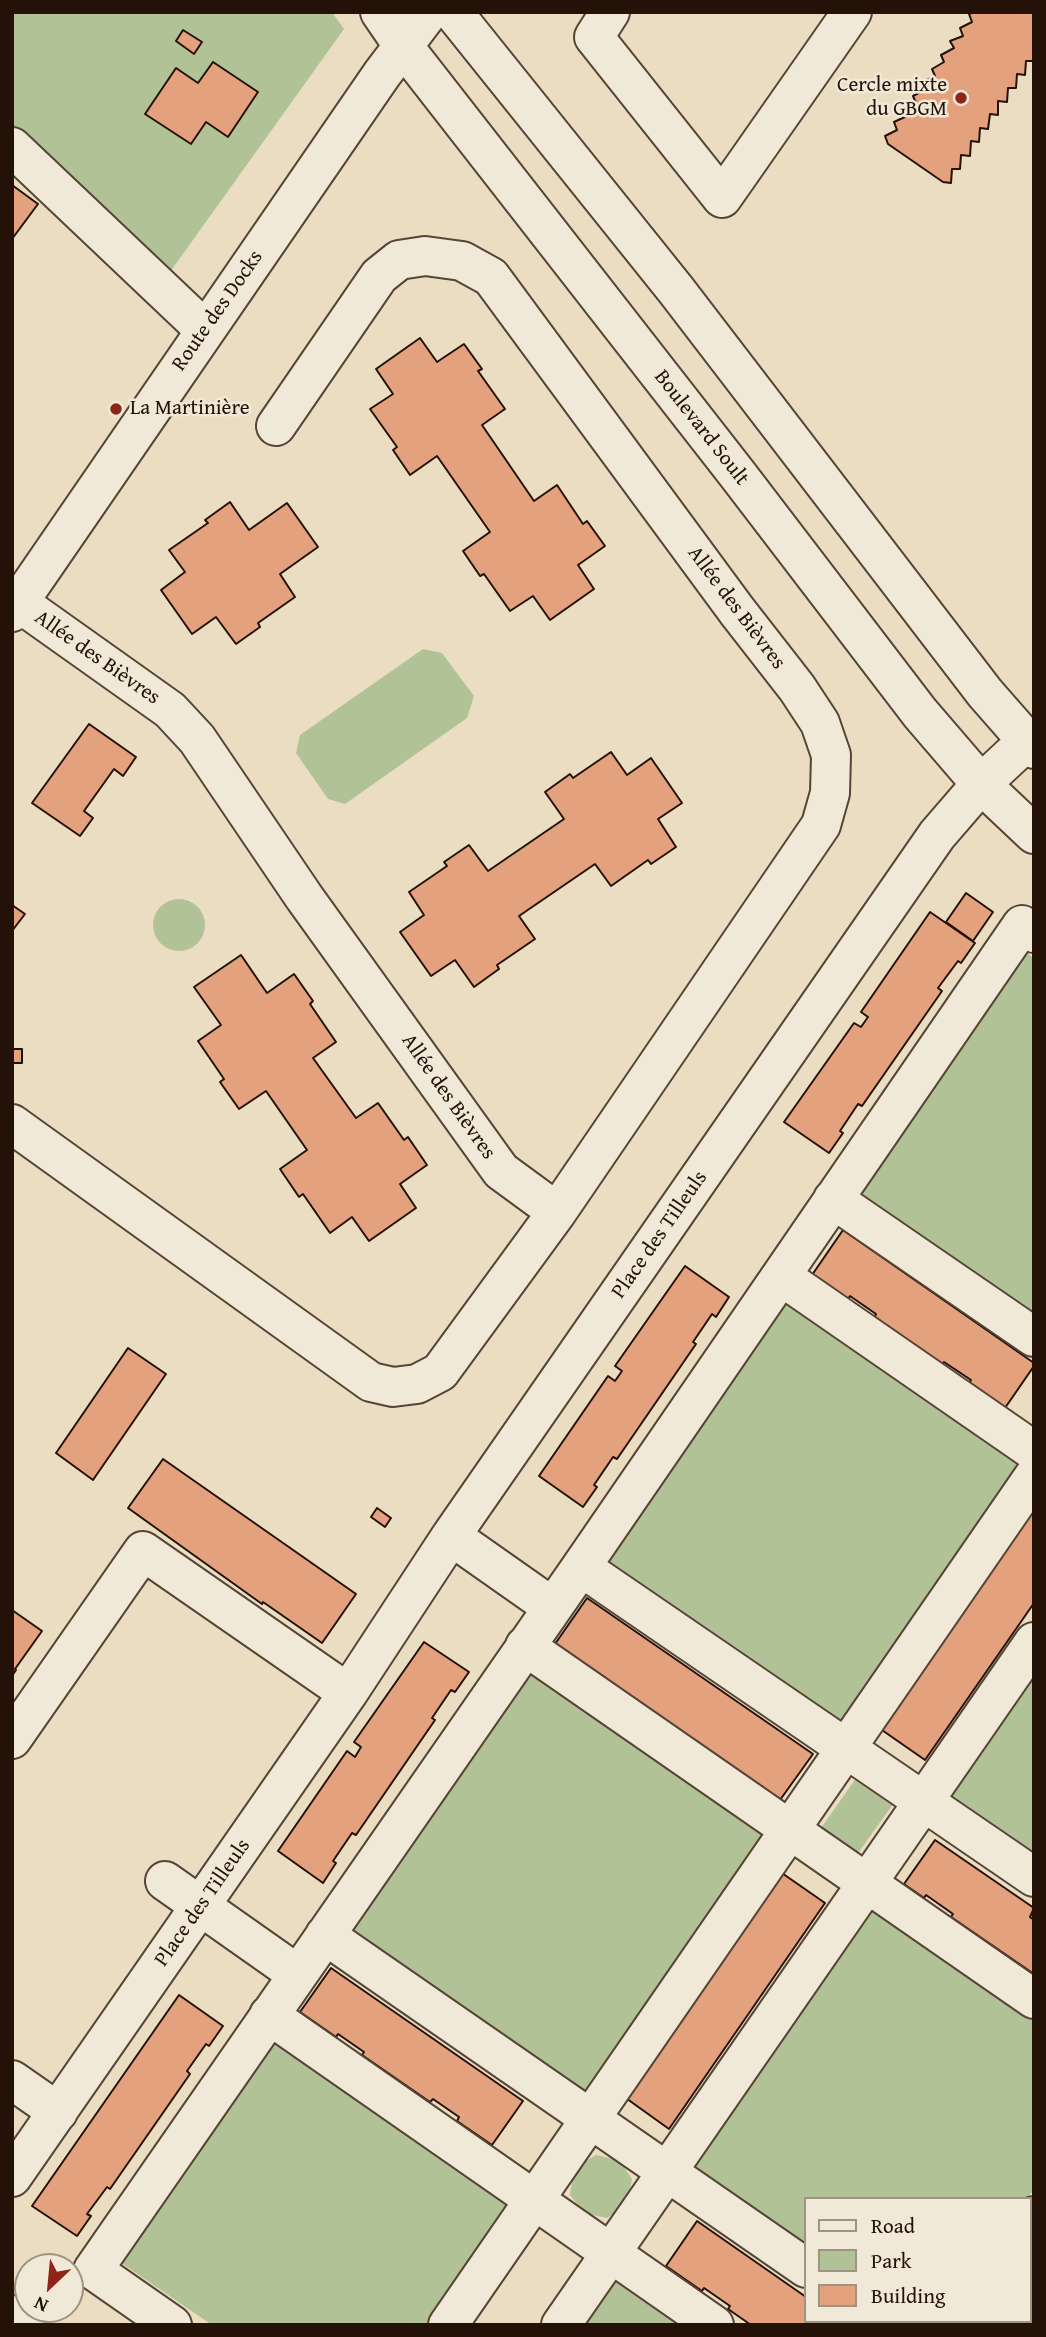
<!DOCTYPE html>
<meta charset="utf-8">
<style>
body{margin:0}
#map{position:relative;width:1046px;height:2337px;overflow:hidden;background:#eaddc2;font-family:"Gentium Book Plus",serif}
canvas{display:block}
.frame{position:absolute;inset:0;border:14px solid #241108;pointer-events:none}
.legend{position:absolute;left:804px;top:2197px;width:228px;height:126px;box-sizing:border-box;background:#f1e9d7;border:2px solid #9f9384;margin:0;padding:9px 12px;list-style:none;font-size:21px;color:#241108}
.legend li{display:flex;align-items:center;gap:14px;height:35px}
.legend b{width:35px;border:2px solid #9f9384}
.north{position:absolute;left:14px;top:2253px;width:70px;height:70px;box-sizing:border-box;background:#f1e9d7;border:2px solid #9f9384;border-radius:50%;rotate:206deg;font-size:19px;font-weight:700;line-height:28px;text-align:center;color:#241108}
.north::after{content:'';display:block;margin:auto;width:24px;height:32px;background:#8f2418;clip-path:polygon(50% 0,100% 100%,50% 72%,0 100%)}
</style>
<div id="map">
<canvas width="1046" height="2337"></canvas>
<div class="frame"></div>
<ul class="legend">
<li><b style="height:9px;background:#f1e9d7"></b>Road</li>
<li><b style="height:19px;background:#b2c297"></b>Park</li>
<li><b style="height:19px;background:#e4a17e"></b>Building</li>
</ul>
<div class="north">N</div>
</div>
<script>
const ctx = document.querySelector('canvas').getContext('2d');
ctx.lineJoin = 'round';
function fill(path, color) {
  ctx.fillStyle = color;
  ctx.fill(path, 'evenodd');
}
function poly(rows) {
  const path = new Path2D();
  for (const r of rows) {
    if (r.length === 3) {
      path.moveTo(r[0] + r[2], r[1]);
      path.arc(r[0], r[1], r[2], 0, 2 * Math.PI);
      continue;
    }
    path.moveTo(r[0], r[1]);
    for (let i = 2; i < r.length; i += 2) path.lineTo(r[i], r[i + 1]);
  }
  return path;
}
function stroke(path, color, width, dash) {
  ctx.strokeStyle = color;
  ctx.lineWidth = width;
  ctx.lineCap = dash ? 'butt' : 'round';
  ctx.setLineDash(dash || []);
  ctx.stroke(path);
}
function drawText(font, color, halo, rows, align = 'center') {
  ctx.font = font + ' "Gentium Book Plus",serif';
  ctx.lineWidth = 5;
  ctx.setLineDash([]);
  ctx.textBaseline = 'middle';
  ctx.strokeStyle = halo;
  ctx.fillStyle = color;
  for (const [text, x, y, turn = 0] of rows) {
    ctx.save();
    ctx.translate(x, y);
    ctx.rotate((+turn || 0) * Math.PI / 180);
    ctx.textAlign = isNaN(turn) ? turn : align;
    if (halo) ctx.strokeText(text, 0, 0);
    ctx.fillText(text, 0, 0);
    ctx.restore();
  }
}
const green = poly([
 [12,12,332,12,344,29,160,286,12,163],
 [423,649,442,653,474,696,467,718,345,804,328,799,296,753,300,735],
 [179,925,26],
 [1022,950,1034,958,1034,1312,856,1190],
 [784,1297,1027,1464,846,1726,604,1559],
 [526,1666,769,1833,587,2097,344,1929],
 [1034,1670,1034,1858,945,1798],
 [859,1774,896,1800,856,1856,819,1831],
 [871,1905,1034,2017,1034,2189,1027,2199,806,2199,806,2249,690,2169],
 [272,2036,514,2203,430,2325,212,2325,117,2260],
 [596,2155,619,2160,632,2179,627,2204,607,2218,584,2213,570,2195,574,2168],
 [614,2275,687,2325,580,2325]
]);
const building = poly([
 [974,12,1034,12,1034,61,1026,61,1025,75,1017,74,1016,88,1008,88,1007,102,998,101,998,115,990,114,988,129,980,128,979,142,971,141,970,156,961,155,960,169,952,169,951,183,943,182,888,144,885,136,897,130,894,122,907,116,904,109,916,103,913,96,926,89,922,82,935,76,932,69,944,62,941,55,954,48,950,41,963,36,960,28,972,22,969,14,974,12],
 [183,30,202,42,194,54,176,41,183,30],
 [213,62,258,92,228,137,206,122,191,144,145,114,176,68,198,83,213,62],
 [12,185,38,204,12,239,12,185],
 [420,338,437,362,464,344,482,369,478,371,505,409,482,425,534,501,557,485,583,524,587,521,605,546,578,565,594,589,550,620,533,596,510,611,484,574,480,576,463,551,490,532,437,456,410,475,393,450,397,447,370,409,393,394,376,369,420,338],
 [230,502,249,530,287,503,318,547,280,574,295,597,258,623,260,627,236,644,216,617,192,634,161,590,185,572,169,550,208,523,205,520,230,502],
 [89,724,136,757,123,776,114,769,84,811,93,818,80,836,32,803,89,724],
 [611,752,627,775,651,758,682,803,658,819,676,847,651,864,648,860,611,886,595,864,519,916,535,939,497,965,499,969,474,987,455,960,431,976,400,932,424,915,409,892,447,866,444,862,469,845,488,871,564,819,545,792,570,774,573,778,611,752],
 [966,893,993,912,973,941,946,922,966,893],
 [12,905,25,914,12,931,12,905],
 [930,912,975,943,961,963,958,961,938,988,942,991,862,1106,858,1104,840,1131,843,1133,829,1153,784,1122,854,1023,861,1027,868,1017,861,1012,930,912],
 [241,955,267,993,294,974,313,1001,310,1004,336,1042,313,1058,356,1118,378,1103,404,1140,408,1137,427,1165,400,1184,416,1208,369,1241,352,1217,330,1233,303,1194,299,1197,280,1169,307,1150,266,1091,239,1109,220,1082,224,1079,198,1041,221,1025,194,987,241,955],
 [12,1049,22,1049,22,1063,12,1063,12,1049],
 [843,1230,1034,1363,1034,1366,1005,1408,969,1383,971,1380,944,1362,942,1365,874,1318,876,1314,850,1296,847,1300,812,1275,843,1230],
 [685,1266,729,1297,716,1317,712,1314,693,1342,696,1344,617,1459,613,1457,594,1485,597,1487,583,1507,539,1476,608,1376,615,1381,622,1371,615,1366,685,1266],
 [128,1348,166,1374,93,1480,56,1453,128,1348],
 [163,1459,356,1594,322,1643,263,1602,262,1604,128,1508,163,1459],
 [1034,1503,1034,1603,925,1760,879,1728,1034,1503],
 [377,1508,391,1518,385,1527,371,1517,377,1508],
 [587,1598,813,1754,780,1800,555,1644,587,1598],
 [12,1610,42,1631,15,1669,16,1670,12,1676,12,1610],
 [424,1642,469,1672,455,1692,451,1690,432,1718,435,1720,356,1835,352,1833,333,1861,336,1863,323,1883,278,1851,347,1751,355,1757,361,1747,354,1742,424,1642],
 [935,1840,1034,1908,1030,1917,1034,1920,1034,1974,951,1917,953,1914,926,1895,924,1898,904,1884,935,1840],
 [779,1871,825,1903,669,2129,623,2096,779,1871],
 [331,1968,523,2101,492,2145,457,2121,459,2117,433,2099,430,2102,362,2055,364,2052,338,2034,336,2037,300,2012,331,1968],
 [179,1995,223,2026,209,2046,206,2044,187,2071,190,2074,110,2189,107,2187,87,2214,91,2216,77,2236,32,2206,179,1995],
 [697,2221,806,2297,806,2321,841,2321,846,2325,751,2325,728,2309,730,2306,704,2288,702,2291,666,2266,697,2221],
 [1034,2244,1034,2325,978,2325,980,2321,1030,2321,1030,2249,1034,2244]
]);
const minor = poly([
 [380,12,404,47,738,475,920,713,981,784,1034,834],
 [453,12,676,290,985,693,1034,749],
 [610,12,594,37,722,198,852,12],
 [12,147,205,330],
 [18,602,170,710,197,739,304,897,501,1171,557,1212],
 [12,612,382,74,429,12],
 [12,1124,371,1382,393,1387,417,1384,440,1372,557,1212,821,825,830,793,831,755,820,723,797,688,737,611,491,277,462,261,425,256,399,260,379,276,276,426],
 [833,1199,1034,1337],
 [781,1276,1034,1451],
 [451,1536,552,1607],
 [581,1567,1034,1877],
 [525,1646,1034,1999],
 [12,1739,143,1551,348,1693],
 [165,1881,297,1974],
 [325,1935,806,2268],
 [269,2015,714,2325],
 [12,2080,58,2112],
 [12,2177,348,1693,451,1536,937,835,981,784,1026,742],
 [1030,2221,1034,2216],
 [12,2315,26,2325],
 [882,2321,887,2325],
 [172,2325,93,2270,581,1567,1022,925,1034,933],
 [448,2325,1034,1476],
 [561,2325,1034,1642],
 [959,2325,961,2321]
]);
const markers = [
 [961,98,7,"#8f2418"],
 [116,409,7,"#8f2418"]
];
const poiNames = [
 ["Cercle mixte",947,86],
 ["du GBGM",947,110],
 ["La Martinière",130,409,"left"]
];
const streetNames = [
 ["Route des Docks",218,311,-55],
 ["Boulevard Soult",701,428,52],
 ["Allée des Bièvres",736,608,53],
 ["Allée des Bièvres",97,658,35],
 ["Allée des Bièvres",448,1097,55],
 ["Place des Tilleuls",660,1235,-55],
 ["Place des Tilleuls",203,1903,-55]
];
fill(green, '#b2c297');
fill(building, '#e4a17e');
stroke(building, '#241108', 2);
stroke(minor, '#564436', 42);
stroke(minor, '#f1e9d7', 38);
for (const [x, y, r, color] of markers) {
  const dot = new Path2D();
  dot.arc(x, y, r, 0, 2 * Math.PI);
  ctx.fillStyle = color;
  ctx.fill(dot);
  stroke(dot, '#f1e9d7', 2.5);
}
drawText('21px', '#241108', '#f1e9d7', poiNames, 'right');
drawText('21px', '#241108', '#f1e9d7', streetNames);
</script>
